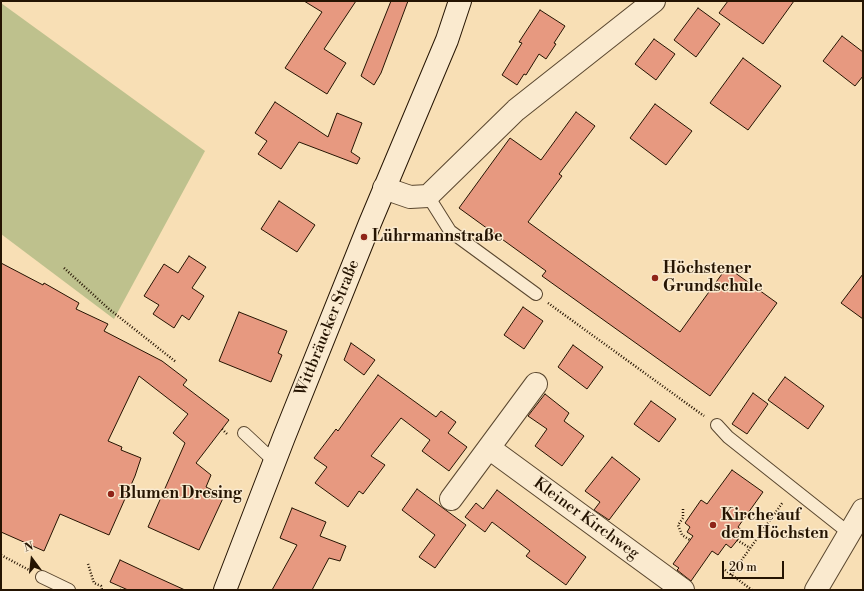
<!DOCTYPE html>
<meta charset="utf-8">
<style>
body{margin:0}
#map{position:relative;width:864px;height:591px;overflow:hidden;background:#f8dfb5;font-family:"Libre Bodoni",serif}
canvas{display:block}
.frame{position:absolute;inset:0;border:2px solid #251402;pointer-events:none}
.north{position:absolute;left:12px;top:539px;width:40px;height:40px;-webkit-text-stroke:3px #faeacf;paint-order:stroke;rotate:345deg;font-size:11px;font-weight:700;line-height:16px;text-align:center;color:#251402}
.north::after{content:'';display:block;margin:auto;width:14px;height:18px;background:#251402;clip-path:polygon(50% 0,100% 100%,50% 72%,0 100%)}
.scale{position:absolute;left:722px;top:561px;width:62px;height:18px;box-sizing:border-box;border:2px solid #251402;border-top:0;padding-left:5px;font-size:12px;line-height:14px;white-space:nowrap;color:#251402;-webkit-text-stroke:3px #faeacf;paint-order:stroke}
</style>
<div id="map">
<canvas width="864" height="591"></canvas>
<div class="frame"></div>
<div class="north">N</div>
<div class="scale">20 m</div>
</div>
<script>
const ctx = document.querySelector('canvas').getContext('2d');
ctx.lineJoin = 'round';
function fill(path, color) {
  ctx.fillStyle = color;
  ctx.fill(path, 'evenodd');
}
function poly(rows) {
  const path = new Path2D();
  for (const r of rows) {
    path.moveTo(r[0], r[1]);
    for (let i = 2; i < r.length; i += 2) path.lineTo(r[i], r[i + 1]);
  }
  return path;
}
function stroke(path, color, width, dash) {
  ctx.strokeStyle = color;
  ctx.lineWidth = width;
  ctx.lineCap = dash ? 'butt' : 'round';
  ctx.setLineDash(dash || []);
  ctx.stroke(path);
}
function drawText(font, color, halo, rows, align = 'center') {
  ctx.font = font + ' "Libre Bodoni",serif';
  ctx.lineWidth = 3;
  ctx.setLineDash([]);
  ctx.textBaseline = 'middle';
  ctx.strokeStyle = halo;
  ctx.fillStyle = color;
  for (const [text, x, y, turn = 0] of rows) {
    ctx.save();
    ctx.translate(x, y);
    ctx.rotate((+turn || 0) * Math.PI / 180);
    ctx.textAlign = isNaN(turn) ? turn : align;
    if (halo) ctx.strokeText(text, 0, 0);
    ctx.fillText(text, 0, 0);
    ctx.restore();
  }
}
const green = poly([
 [1,3,205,151,114,319,1,234]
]);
const building = poly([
 [304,1,356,1,324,49,346,63,327,94,285,68,322,12,304,1],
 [391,1,408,1,381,73,374,85,361,76,391,1],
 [728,1,794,1,763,44,719,13,728,1],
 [698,8,720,24,696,57,674,40,698,8],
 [540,10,565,26,554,43,556,44,546,59,539,54,526,75,524,74,517,85,502,75,522,43,519,42,540,10],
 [842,36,863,52,863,76,855,86,823,61,842,36],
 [654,39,675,54,656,80,635,64,654,39],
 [743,58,781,86,748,130,710,103,743,58],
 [275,102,328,137,337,113,362,123,351,152,360,158,357,164,299,142,281,169,258,154,267,141,255,133,275,102],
 [655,104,692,131,666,165,630,138,655,104],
 [576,112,595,126,559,174,562,176,528,222,680,332,727,267,777,303,710,396,542,276,546,271,459,208,510,138,541,160,576,112],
 [279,201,315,225,297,252,261,229,279,201],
 [189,256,206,267,192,288,204,296,189,320,182,315,174,328,153,314,159,305,144,296,164,264,178,273,189,256],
 [1,263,43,285,44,283,79,303,76,309,108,324,104,331,162,361,187,380,183,385,229,420,196,463,211,475,206,487,224,496,199,550,148,527,185,443,173,433,188,414,139,376,108,441,122,447,121,450,141,458,135,476,109,535,60,514,44,551,1,532,1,263],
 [863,274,863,319,841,303,863,274],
 [523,307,543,321,524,349,504,335,523,307],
 [239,312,287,331,278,353,282,355,271,382,219,361,239,312],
 [351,343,375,360,364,375,344,360,351,343],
 [573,345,603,367,587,389,558,367,573,345],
 [378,375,436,417,441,411,456,422,448,433,467,447,449,471,422,451,430,440,401,418,371,456,385,465,363,494,359,491,348,507,315,483,327,467,314,458,336,429,338,431,378,375],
 [785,377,824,406,808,429,768,400,785,377],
 [753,393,768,404,747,434,732,424,753,393],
 [545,394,569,413,564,421,584,436,562,466,535,446,547,429,528,416,545,394],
 [651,401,676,419,659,442,634,424,651,401],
 [612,457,640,479,609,520,594,510,600,502,585,491,612,457],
 [732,470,763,492,738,527,744,532,731,548,726,544,718,555,712,551,691,581,677,570,679,568,673,564,693,536,687,532,690,527,685,523,701,500,707,504,732,470],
 [417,489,466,525,435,568,419,557,435,535,402,510,417,489],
 [497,490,586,557,566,585,526,556,530,551,492,522,485,532,465,517,476,503,483,509,497,490],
 [292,508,326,522,320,536,346,546,340,561,329,558,312,590,272,590,297,545,280,538,292,508],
 [120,560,152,575,185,590,128,590,110,582,120,560]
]);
const path = poly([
 [64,268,109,309,176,362],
 [548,303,704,416],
 [222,429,227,434],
 [683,509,683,518,678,525,682,535,690,540],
 [737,540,750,548],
 [1,555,29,570],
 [88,564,94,583,101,586,102,590],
 [725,570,752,590],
 [731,575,783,502],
 [121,590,122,588]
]);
const lane = poly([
 [428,196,450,231,536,294],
 [717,425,728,437,849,533],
 [244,433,275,462],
 [42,577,69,590]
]);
const street = poly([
 [384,188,410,197,428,196,516,110,654,1],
 [489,448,683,590],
 [451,499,536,384],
 [816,590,863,510]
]);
const secondary = poly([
 [225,590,284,437,370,223,447,40,460,1]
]);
const markers = [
 [364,237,4,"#8f2418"],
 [655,278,4,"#8f2418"],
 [111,494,4,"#8f2418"],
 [713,525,4,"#8f2418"]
];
const poiNames = [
 ["Lührmannstraße",372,237],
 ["Höchstener",663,269],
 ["Grundschule",663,287],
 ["Blumen Dresing",119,494],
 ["Kirche auf",721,516],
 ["dem Höchsten",721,534]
];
const streetNames = [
 ["Wittbräucker Straße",328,328,-68],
 ["Kleiner Kirchweg",586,519,36]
];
fill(green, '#bec18d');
fill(building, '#e79980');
stroke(building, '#251402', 1);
stroke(lane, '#5a472f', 14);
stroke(street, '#5a472f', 24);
stroke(secondary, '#251402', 24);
stroke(path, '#251402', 2.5, [1, 2]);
stroke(lane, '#faeacf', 12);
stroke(street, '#faeacf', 22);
stroke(secondary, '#faeacf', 22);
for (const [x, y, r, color] of markers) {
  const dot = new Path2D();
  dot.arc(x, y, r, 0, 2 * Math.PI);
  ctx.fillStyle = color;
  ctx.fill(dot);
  stroke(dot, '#faeacf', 1.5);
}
drawText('bold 16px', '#251402', '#faeacf', poiNames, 'left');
drawText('16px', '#251402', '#faeacf', streetNames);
</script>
